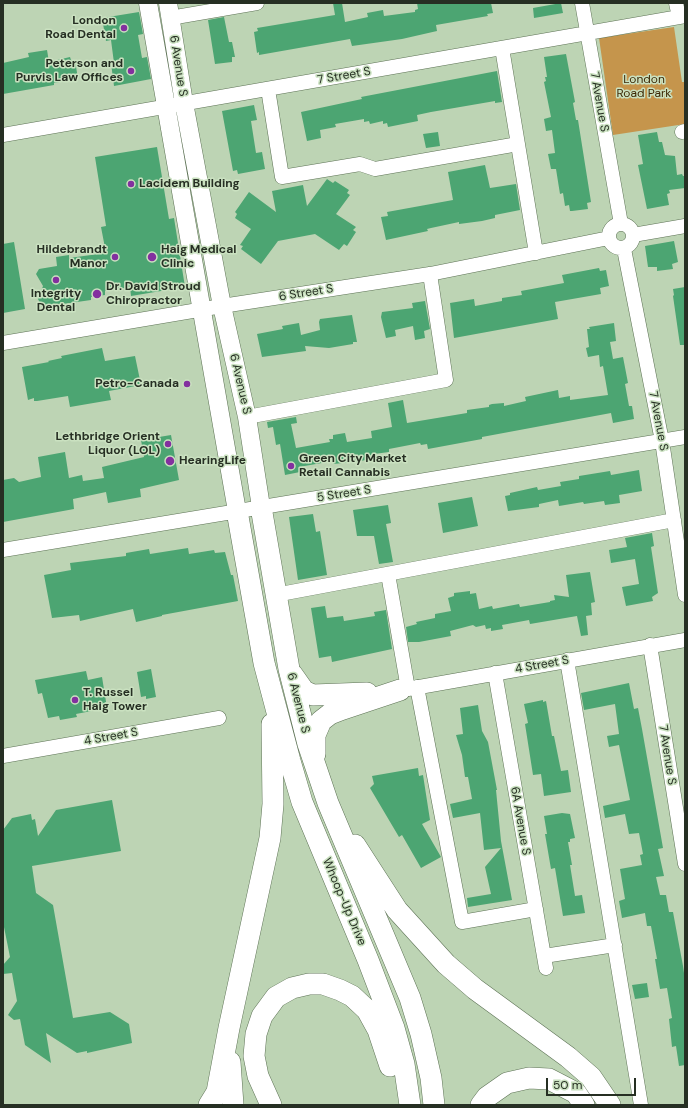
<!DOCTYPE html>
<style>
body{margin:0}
#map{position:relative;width:688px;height:1108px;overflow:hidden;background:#bdd4b4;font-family:"DM Sans",sans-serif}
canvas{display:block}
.frame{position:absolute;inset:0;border:4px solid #262f23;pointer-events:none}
.scale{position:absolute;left:546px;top:1078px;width:90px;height:18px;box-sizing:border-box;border:2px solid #262f23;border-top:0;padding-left:5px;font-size:12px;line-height:14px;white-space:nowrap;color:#262f23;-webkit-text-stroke:3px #cae1c0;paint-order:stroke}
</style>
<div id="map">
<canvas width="688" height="1108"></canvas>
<div class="frame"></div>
<div class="scale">50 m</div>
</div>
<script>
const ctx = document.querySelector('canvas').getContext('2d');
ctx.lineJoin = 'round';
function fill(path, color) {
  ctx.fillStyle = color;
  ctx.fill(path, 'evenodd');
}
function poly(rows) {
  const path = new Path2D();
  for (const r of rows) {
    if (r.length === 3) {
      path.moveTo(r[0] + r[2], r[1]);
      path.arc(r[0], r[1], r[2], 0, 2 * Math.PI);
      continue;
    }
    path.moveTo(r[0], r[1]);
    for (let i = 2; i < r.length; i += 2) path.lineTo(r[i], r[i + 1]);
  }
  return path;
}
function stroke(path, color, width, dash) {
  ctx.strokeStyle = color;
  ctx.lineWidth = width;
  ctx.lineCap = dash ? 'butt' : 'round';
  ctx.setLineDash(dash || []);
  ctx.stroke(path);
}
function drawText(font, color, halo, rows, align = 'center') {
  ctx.font = font + ' "DM Sans",sans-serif';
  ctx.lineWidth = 3;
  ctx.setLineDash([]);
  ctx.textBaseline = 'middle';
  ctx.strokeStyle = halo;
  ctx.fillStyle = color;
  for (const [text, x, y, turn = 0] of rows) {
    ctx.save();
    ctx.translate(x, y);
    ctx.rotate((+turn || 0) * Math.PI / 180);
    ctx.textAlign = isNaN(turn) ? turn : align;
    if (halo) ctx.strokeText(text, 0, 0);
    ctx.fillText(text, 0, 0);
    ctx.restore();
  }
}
const green = poly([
 [674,27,682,82,685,82,685,124,613,135,599,38]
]);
const building = poly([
 [333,3,342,3,345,22,368,17,367,13,383,10,384,16,415,12,415,10,418,9,417,3,491,3,493,13,487,14,488,16,436,25,437,31,402,39,352,46,350,39,259,55,259,52,257,53,254,32,258,31,257,28,335,15],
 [561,3,563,13,534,18,533,8],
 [139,12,143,34,138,35,142,58,147,57,151,79,114,86,111,63,114,63,111,40,106,41,102,18],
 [224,17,229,42,232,42,235,57,232,57,232,62,215,64,208,20],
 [47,50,49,62,70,57,71,60,75,60,78,79,54,83,54,85,3,94,3,63,29,57,28,53],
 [566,54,575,102,573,103,576,120,578,120,591,202,587,203,588,209,572,211,570,211,569,205,565,206,563,193,560,194,556,169,551,169,548,154,555,153,552,130,546,131,544,119,551,117,544,82,546,81,545,77,547,77,544,57],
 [497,71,502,102,495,103,495,101,431,112,417,115,418,121,388,127,387,123,383,124,383,121,370,124,369,121,364,122,364,119,335,124,336,127,320,130,321,138,307,141,301,112,362,99,361,97],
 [254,105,257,120,251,121,256,153,262,152,265,169,238,174,237,170,233,171,222,111],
 [438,132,440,146,426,148,423,134],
 [657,132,659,142,662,142,665,155,675,156,677,175,682,174,683,176,685,176,685,188,669,190,670,193,667,194,669,205,647,209,638,165,643,164,638,135],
 [157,147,169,219,174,218,185,287,131,296,130,287,105,291,105,295,91,297,91,300,42,307,38,299,43,286,36,274,39,269,57,266,56,257,69,255,69,258,106,253,101,227,106,226,95,157],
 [485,165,490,188,516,184,520,210,495,215,495,218,482,221,459,224,459,222,431,228,427,229,428,231,386,240,381,217,388,216,387,212,453,200,448,172],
 [327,179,333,183,335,181,349,190,347,193,350,195,336,214,356,227,353,230,356,232,347,246,344,244,339,250,315,234,278,241,261,264,241,249,243,246,240,245,251,229,235,218,237,214,235,212,249,192,276,212,272,191,303,185,307,206],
 [674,241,678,262,672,264,673,269,657,271,657,267,648,267,645,246],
 [14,242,25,309,3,313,3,244],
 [599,268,600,271,606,270,609,286,600,288,601,294,555,302,558,319,454,338,450,303,474,299,475,306,502,301,502,298,522,295,521,291,564,283,562,275],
 [685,287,685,345,680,345,673,296,674,295,673,289],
 [425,301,430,329,424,331,425,338,415,340,413,326,395,330,396,336,386,338,381,317,382,312,413,308,412,303],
 [352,315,357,342,353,342,353,344,329,348,305,346,306,351,262,357,257,334,283,329,282,326,299,323,301,335,320,330,319,322,320,319],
 [614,323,616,341,610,342,613,359,623,357,628,383,625,384,629,406,632,406,634,419,613,423,611,413,482,437,482,439,428,449,427,444,421,445,420,443,389,449,389,452,374,454,375,459,334,464,333,461,299,467,300,472,285,475,280,444,276,445,273,427,268,428,267,422,296,417,297,423,291,424,296,448,330,442,329,439,333,439,333,435,345,433,347,442,372,438,371,431,392,427,388,403,403,400,407,423,467,413,467,410,489,407,489,405,492,404,504,403,504,406,526,401,525,397,558,390,559,398,570,396,570,400,608,395,603,366,600,367,599,355,588,357,586,348,589,347,587,329,590,329,589,327],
 [102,348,105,361,135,356,141,385,109,391,111,400,70,407,68,396,37,401,34,401,34,398,28,400,22,367,49,362,48,361,62,358,61,356],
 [171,435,179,480,140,489,141,497,108,503,106,492,73,499,74,509,3,522,3,480,14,478,19,482,41,477,38,457,65,452,69,478,82,475,83,481,104,478,102,467,144,457,141,440],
 [639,470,642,491,619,495,620,503,605,505,604,501,584,504,583,502,559,506,558,500,539,504,539,507,508,511,505,496,510,495,510,493,537,487,538,490,561,486,560,482,579,479,579,476,610,471,611,475],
 [472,497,478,526,443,533,438,503],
 [388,505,391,523,386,524,393,562,379,564,374,536,357,536,353,510],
 [313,514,316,532,320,531,327,575,298,580,289,517],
 [652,533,654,546,651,547,658,593,652,597,653,601,626,606,622,587,639,584,635,559,611,563,609,550,627,547,625,538],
 [188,548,189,554,214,550,215,553,225,552,231,575,233,575,238,601,162,615,162,616,136,622,133,609,80,621,79,615,52,618,44,575,71,570,70,563,126,556,126,553,149,549,150,554],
 [590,572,595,602,591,603,592,615,586,616,588,635,581,636,577,616,530,624,529,620,502,625,503,629,491,631,491,628,486,629,485,625,476,627,473,625,450,631,451,636,419,642,408,642,406,627,417,624,416,622,435,618,435,614,451,611,448,598,454,596,454,593,470,591,470,594,476,593,479,609,492,606,493,609,519,604,520,607,550,602,550,601,555,600,554,595,569,597,566,575],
 [325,606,327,618,343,616,344,621,375,616,374,612,386,610,392,649,332,662,331,656,319,658,311,608],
 [151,669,156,697,146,699,146,696,141,697,137,672],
 [86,671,88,680,102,677,107,708,76,714,77,717,60,720,59,716,48,718,42,693,38,694,35,680],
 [629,683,634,709,638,708,642,729,663,848,658,849,664,876,656,877,660,895,666,895,669,912,673,912,683,966,685,980,685,1065,679,1066,676,1046,672,1047,669,1019,672,1018,667,988,660,989,655,959,657,959,651,926,647,926,645,913,622,918,619,901,625,899,620,869,642,865,640,855,643,854,639,833,629,834,625,814,605,818,603,806,630,800,619,745,609,747,607,736,619,734,615,704,584,710,581,693],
 [543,700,543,702,546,701,552,736,554,736,561,771,568,770,571,792,544,796,541,774,533,775,525,724,528,723,524,704],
 [478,705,482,731,488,742,497,790,496,790,501,841,512,900,468,907,467,898,491,894,485,867,501,848,484,850,480,813,453,818,450,804,472,799,468,777,465,777,462,755,456,735,463,734,460,708],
 [418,768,419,776,423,775,430,820,422,824,441,857,421,868,402,835,399,837,370,788,374,784,372,776],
 [112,800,121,851,32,866,36,893,53,905,73,1018,110,1012,129,1024,132,1043,87,1053,87,1051,77,1053,46,1033,51,1063,25,1045,20,1019,14,1020,8,1015,17,1001,12,973,3,974,3,965,10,957,3,922,3,830,12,818,31,814,32,820,35,819,38,836,56,810],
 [562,813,570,814,575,838,570,839,570,842,568,842,572,865,570,865,575,896,582,895,585,913,563,916,555,868,551,869,545,834,547,834,544,816],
 [647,983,649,997,635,999,632,985]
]);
const minor = poly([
 [582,3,621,224],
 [676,3,679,17],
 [170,18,257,3],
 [502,48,536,253],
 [268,89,282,177,360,164,375,169,518,144],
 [682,132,685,131],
 [3,135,685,16],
 [621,236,12],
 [633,235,685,226],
 [624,249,662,441,685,595],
 [3,343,222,306,430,274,609,238],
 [247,417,446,380,430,274],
 [3,550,685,437],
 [388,574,408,689],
 [275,595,674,520],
 [650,645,685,864],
 [567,660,641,1105],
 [495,673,546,968],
 [417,687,462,922,536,909],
 [408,689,685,640],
 [3,756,219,718],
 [544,956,615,945]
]);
const major = poly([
 [148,3,237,511],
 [168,3,184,103,222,306,247,417,261,507]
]);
const highway = poly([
 [261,507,289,669,308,744,328,803,410,998,421,1034,431,1078,434,1105],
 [237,511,264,663,290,761,302,802,368,960,394,1028,404,1064,410,1105],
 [292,674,304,691,313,695,367,693],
 [315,754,315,735,321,721,330,714,343,709,400,690],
 [355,845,397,910,446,964,475,989,568,1057,591,1077,610,1105],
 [230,1062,233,1105],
 [209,1105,217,1092,229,1028,270,838,273,804,272,724],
 [271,1105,258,1076,254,1056,256,1034,262,1016,276,997,292,988,309,984,323,984,340,990,352,996,367,1010,378,1030,390,1066],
 [481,1105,487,1097,507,1083,529,1078,549,1079,576,1093,584,1105]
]);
const markers = [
 [124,28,4,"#83309f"],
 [131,71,4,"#83309f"],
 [131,184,4,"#83309f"],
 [115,257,4,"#83309f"],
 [152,257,5,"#83309f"],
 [56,280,4,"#83309f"],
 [97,294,5,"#83309f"],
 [187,384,4,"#83309f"],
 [168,444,4,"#83309f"],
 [170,461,5,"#83309f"],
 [291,466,4,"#83309f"],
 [75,700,4,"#83309f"]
];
const poiNames = [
 ["London",116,21,"right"],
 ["Road Dental",116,35,"right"],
 ["Peterson and",123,64,"right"],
 ["Purvis Law Offices",123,78,"right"],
 ["Lacidem Building",139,184],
 ["Hildebrandt",107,250,"right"],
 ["Manor",107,264,"right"],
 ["Haig Medical",161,250],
 ["Clinic",161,264],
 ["Dr. David Stroud",106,287],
 ["Chiropractor",106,301],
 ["Integrity",56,294,"center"],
 ["Dental",56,308,"center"],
 ["Petro-Canada",179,384,"right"],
 ["Lethbridge Orient",160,437,"right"],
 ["Liquor (LOL)",160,451,"right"],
 ["Green City Market",299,459],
 ["Retail Cannabis",299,473],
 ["HearingLife",179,461],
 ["T. Russel",83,693],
 ["Haig Tower",83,707]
];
const streetNames = [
 ["6 Avenue S",178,66,81],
 ["7 Street S",344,76,-10],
 ["7 Avenue S",599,102,80],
 ["6 Street S",306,293,-9],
 ["6 Avenue S",240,384,77],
 ["7 Avenue S",658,421,79],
 ["5 Street S",344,494,-9],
 ["4 Street S",542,665,-10],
 ["6 Avenue S",298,703,76],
 ["4 Street S",111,737,-10],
 ["7 Avenue S",667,755,81],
 ["6A Avenue S",520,821,80],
 ["Whoop-Up Drive",344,902,67]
];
const parkNames = [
 ["London",644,80],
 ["Road Park",644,94]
];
fill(green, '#c5954c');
fill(building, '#4ca572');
stroke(minor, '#5e7356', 15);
stroke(major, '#5e7356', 19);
stroke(highway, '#5e7356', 22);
stroke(minor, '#fff', 14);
stroke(major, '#fff', 18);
stroke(highway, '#fff', 21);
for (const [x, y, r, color] of markers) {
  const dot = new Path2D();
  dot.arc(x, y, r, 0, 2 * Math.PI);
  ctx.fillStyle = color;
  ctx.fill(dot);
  stroke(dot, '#cae1c0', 1.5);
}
drawText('bold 12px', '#262f23', '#cae1c0', poiNames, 'left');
drawText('12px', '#262f23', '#cae1c0', streetNames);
drawText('12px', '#3d2804', '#cae1c0', parkNames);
</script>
